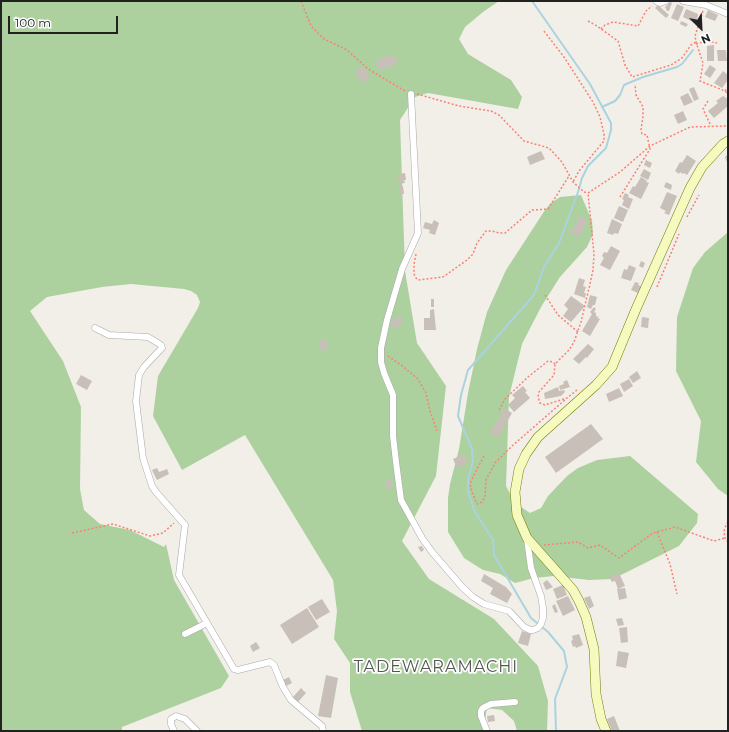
<!DOCTYPE html>
<style>
body{margin:0}
#map{position:relative;width:729px;height:732px;overflow:hidden;background:#f2efe9;font-family:Montserrat,sans-serif}
canvas{display:block}
.frame{position:absolute;inset:0;border:2px solid #222;pointer-events:none}
.north{position:absolute;left:681px;top:8px;width:40px;height:40px;-webkit-text-stroke:3px #fff;paint-order:stroke;rotate:156deg;font-size:11px;font-weight:700;line-height:16px;text-align:center;color:#222}
.north::after{content:'';display:block;margin:auto;width:14px;height:18px;background:#222;clip-path:polygon(50% 0,100% 100%,50% 72%,0 100%)}
.scale{position:absolute;left:8px;top:16px;width:110px;height:18px;box-sizing:border-box;border:2px solid #222;border-top:0;padding-left:5px;font-size:12px;line-height:14px;white-space:nowrap;color:#222;-webkit-text-stroke:3px #fff;paint-order:stroke}
</style>
<div id="map">
<canvas width="729" height="732"></canvas>
<div class="frame"></div>
<div class="north">N</div>
<div class="scale">100 m</div>
</div>
<script>
const ctx = document.querySelector('canvas').getContext('2d');
ctx.lineJoin = 'round';
function fill(path, color) {
  ctx.fillStyle = color;
  ctx.fill(path, 'evenodd');
}
function poly(rows) {
  const path = new Path2D();
  for (const r of rows) {
    path.moveTo(r[0], r[1]);
    for (let i = 2; i < r.length; i += 2) path.lineTo(r[i], r[i + 1]);
  }
  return path;
}
function stroke(path, color, width, dash) {
  ctx.strokeStyle = color;
  ctx.lineWidth = width;
  ctx.lineCap = dash ? 'butt' : 'round';
  ctx.setLineDash(dash || []);
  ctx.stroke(path);
}
function drawText(font, color, halo, rows, align = 'center') {
  ctx.font = font + ' Montserrat,sans-serif';
  ctx.lineWidth = 3.5;
  ctx.setLineDash([]);
  ctx.textBaseline = 'middle';
  ctx.strokeStyle = halo;
  ctx.fillStyle = color;
  for (const [text, x, y, turn = 0] of rows) {
    ctx.save();
    ctx.translate(x, y);
    ctx.rotate((+turn || 0) * Math.PI / 180);
    ctx.textAlign = isNaN(turn) ? turn : align;
    if (halo) ctx.strokeText(text, 0, 0);
    ctx.fillText(text, 0, 0);
    ctx.restore();
  }
}
const forest = poly([
 [1,1,499,1,483,12,465,27,459,39,468,54,511,80,522,97,518,109,428,93,415,97,400,120,405,271,417,343,446,386,436,476,402,541,429,579,494,619,538,666,548,701,547,731,517,731,514,721,502,710,487,708,483,731,362,731,350,692,350,663,334,639,337,611,333,580,245,435,182,470,153,416,158,376,198,308,200,302,197,295,191,291,184,289,131,284,102,287,47,297,30,311,63,361,81,407,80,489,84,510,100,524,130,530,164,547,166,544,174,580,229,676,221,688,122,727,122,731,1,731],
 [581,195,592,221,593,234,587,247,560,277,541,307,522,344,509,397,506,486,515,503,530,513,541,508,548,496,567,476,578,468,597,460,630,456,698,514,697,523,679,546,613,579,589,580,554,576,534,578,515,583,500,574,483,570,464,558,448,532,448,498,450,484,459,449,468,393,477,349,487,312,506,270,545,210,551,203,560,197],
 [728,232,728,496,718,489,696,462,701,421,676,371,677,317,693,268,705,252]
]);
const stream = poly([
 [532,1,590,84,611,123,611,130,606,148,588,166,582,178,578,192,559,243,544,267,534,295,468,370,461,395,458,416,472,449,473,461,468,480,468,492,475,512,493,540,494,555,531,618,548,632,564,651,567,667,555,699,556,731],
 [602,107,615,101,620,95,624,85,643,77,677,67,682,64,693,50]
]);
const building = poly([
 [670,2,672,3,669,11,667,11,665,7],
 [677,4,684,7,678,21,671,18],
 [658,5,669,15,666,18,655,8],
 [686,9,698,14,697,21,695,20,695,23,683,17],
 [708,10,718,15,715,21,705,17],
 [681,21,688,24,686,27,680,24],
 [714,45,714,61,707,61,707,46],
 [717,50,726,50,727,61,718,61],
 [386,55,388,58,392,55,398,62,390,68,388,66,381,71,375,63],
 [710,65,716,69,710,78,704,74],
 [363,66,370,77,362,83,355,72],
 [723,71,728,75,728,80,722,88,714,83],
 [694,87,699,99,694,101,689,89],
 [688,93,693,102,684,106,680,97],
 [723,96,728,99,728,106,714,118,708,111,718,103,716,101],
 [683,111,687,120,678,124,674,115],
 [541,151,545,159,530,165,527,157],
 [728,154,728,165,725,157],
 [687,155,696,161,687,175,684,173,683,174,680,172,679,174,675,171,680,162,682,163],
 [646,160,652,163,650,168,644,165],
 [644,169,651,173,648,180,640,176],
 [405,173,406,180,404,180,405,183,399,184,398,174],
 [641,177,647,181,646,182,649,183,641,199,629,193,633,186,635,187],
 [666,182,672,185,671,190,664,187],
 [403,186,404,194,400,194,399,187],
 [667,192,677,196,669,215,664,213,666,211,660,208],
 [625,193,629,195,628,197,633,199,629,209,622,205,624,200,622,199],
 [619,206,628,210,623,222,614,218],
 [579,215,587,220,580,236,578,235,577,237,574,236,575,234,570,232,572,227,575,228],
 [612,219,622,224,618,234,614,233,613,235,607,233],
 [434,220,439,223,435,235,429,233,430,230,423,228,425,222,432,224],
 [611,246,620,251,610,270,600,265,604,258,602,256,604,252,607,253],
 [641,261,645,263,643,268,639,266],
 [629,265,636,268,631,281,621,278,624,269,627,270],
 [579,278,585,280,583,286,586,287,584,293,586,293,585,298,574,294],
 [635,282,639,283,638,285,641,286,638,293,631,290],
 [590,295,597,297,595,305,593,305,591,309,587,307],
 [571,296,585,306,571,322,563,316,568,309,564,305],
 [431,299,434,299,434,307,431,307],
 [594,307,596,309,594,312,596,313,596,316,599,317,597,318,600,319,590,336,582,331,592,314,590,312],
 [434,309,436,330,424,330,424,318,430,318,430,310],
 [399,315,402,317,401,319,403,321,399,326,398,326,396,329,390,325,394,318,397,319],
 [642,317,649,318,648,328,641,327],
 [325,339,329,348,321,351,318,342],
 [588,344,594,349,587,358,586,357,579,364,573,359],
 [637,371,641,378,633,383,629,377],
 [81,375,92,381,87,390,76,384],
 [629,379,633,386,624,392,620,384],
 [567,380,570,387,560,390,559,386,564,384,563,382],
 [523,386,527,391,525,392,530,398,514,412,508,405,515,398,512,395],
 [558,387,559,391,564,390,565,392,561,396,545,399,544,393],
 [619,388,623,396,609,402,606,394],
 [504,408,512,413,507,422,499,417],
 [499,418,507,423,498,437,490,433],
 [591,424,603,439,556,473,545,457],
 [464,454,467,463,457,468,453,459],
 [157,468,159,472,167,469,169,474,157,480,152,470],
 [391,479,393,487,387,489,385,481],
 [422,546,424,550,421,552,418,547],
 [619,573,625,586,618,589,615,581,612,582,609,577],
 [484,574,506,587,512,594,507,603,490,594,493,588,481,581],
 [547,580,553,587,546,590,543,583],
 [563,585,567,595,557,599,553,589],
 [625,588,627,598,619,600,617,589],
 [568,596,575,610,563,616,556,601],
 [590,596,594,606,589,609,584,598],
 [322,599,330,612,316,620,308,607],
 [555,604,558,612,555,613,552,606],
 [307,608,319,627,292,644,280,625],
 [622,618,624,625,618,626,616,619],
 [627,627,628,642,621,643,619,628],
 [522,631,531,634,528,646,518,643],
 [579,634,583,645,576,648,575,646,573,647,571,641,573,640,572,636],
 [256,642,260,648,253,652,250,646],
 [618,651,629,653,626,668,616,666],
 [326,675,338,678,331,718,318,716],
 [289,677,292,683,286,686,283,680],
 [301,688,306,693,298,702,293,697],
 [494,715,495,721,488,722,487,716],
 [614,716,620,731,612,731,607,719]
]);
const path = poly([
 [301,1,311,26,324,39,347,50,368,69,405,91],
 [703,11,695,36,696,42,703,63,700,81,725,91,728,94],
 [588,21,597,26,618,41,625,65,632,77,671,65,682,58,691,45,696,42],
 [601,29,605,25,613,22,638,26,646,11,652,6],
 [544,31,564,57,593,102,600,117,604,134,604,141,579,171,573,182],
 [696,44,706,41,717,43],
 [725,91,728,87],
 [417,94,459,106,491,111,499,115,524,141,549,148,562,162,573,182,584,192,588,193,620,172,650,146,690,127,728,126],
 [708,101,703,109,711,126],
 [620,197,650,149,647,135,642,134,641,130,643,116,643,107,636,95,635,84],
 [687,217,699,195],
 [416,254,414,264,414,274,416,278,418,280,443,277,467,260,473,254,477,243,486,231,492,231,499,233,505,233,532,210,548,209,569,176],
 [657,287,679,234],
 [545,295,558,315,578,332],
 [388,356,401,365,418,379,426,393,430,411,437,431],
 [577,390,567,398,545,405,540,403,538,397,539,392,554,375,555,364,569,350,574,342,581,322,590,284,593,270,594,254,588,193],
 [499,410,505,399,528,377,548,361,553,362,555,364],
 [484,456,473,477,470,484,472,492,477,504,482,502,485,497,486,480,495,463,512,446,566,399],
 [728,522,726,525,724,531,725,538,728,542],
 [657,532,670,564,677,594],
 [72,533,113,524,150,536,163,533,174,523],
 [544,545,578,542,588,548,600,545,619,558,653,533,675,527,714,541,725,538]
]);
const street = poly([
 [656,1,660,3,666,1],
 [683,1,706,5,728,14],
 [411,94,418,233,402,269,387,320,381,348,381,362,384,373,393,395,393,436,396,462,401,500,422,538,432,552,463,588,473,597,484,604,509,611,524,627,530,630,533,630,538,628,541,624,543,618,543,608,541,596,531,568,527,539],
 [95,328,109,335,148,337,161,345,162,348,158,352,144,367,139,375,136,401,143,458,152,486,156,492,185,525,179,575,234,669,238,670,270,662,274,665,283,687,291,700,316,721,322,726,323,731],
 [185,634,207,623],
 [174,731,171,724,171,719,176,716,185,719,197,731],
 [487,731,481,716,481,711,483,708,491,704,515,702]
]);
const secondary = poly([
 [606,731,601,719,596,694,594,649,586,617,579,601,573,590,527,538,517,515,515,492,519,469,526,454,538,437,596,385,612,367,636,309,690,188,702,167,723,144,728,141]
]);
const quarterNames = [
 ["TADEWARAMACHI",436,667]
];
fill(forest, '#add19e');
stroke(stream, '#aad3df', 2);
fill(building, '#c7bfb8');
stroke(street, '#a9a9a9', 7);
stroke(secondary, '#707d05', 10);
stroke(path, '#fa8072', 1.5, [2, 2]);
stroke(street, '#fff', 6);
stroke(secondary, '#f7fabf', 9);
ctx.letterSpacing = '1px';
drawText('16px', '#555', '#fff', quarterNames);
ctx.letterSpacing = '0px';
</script>
